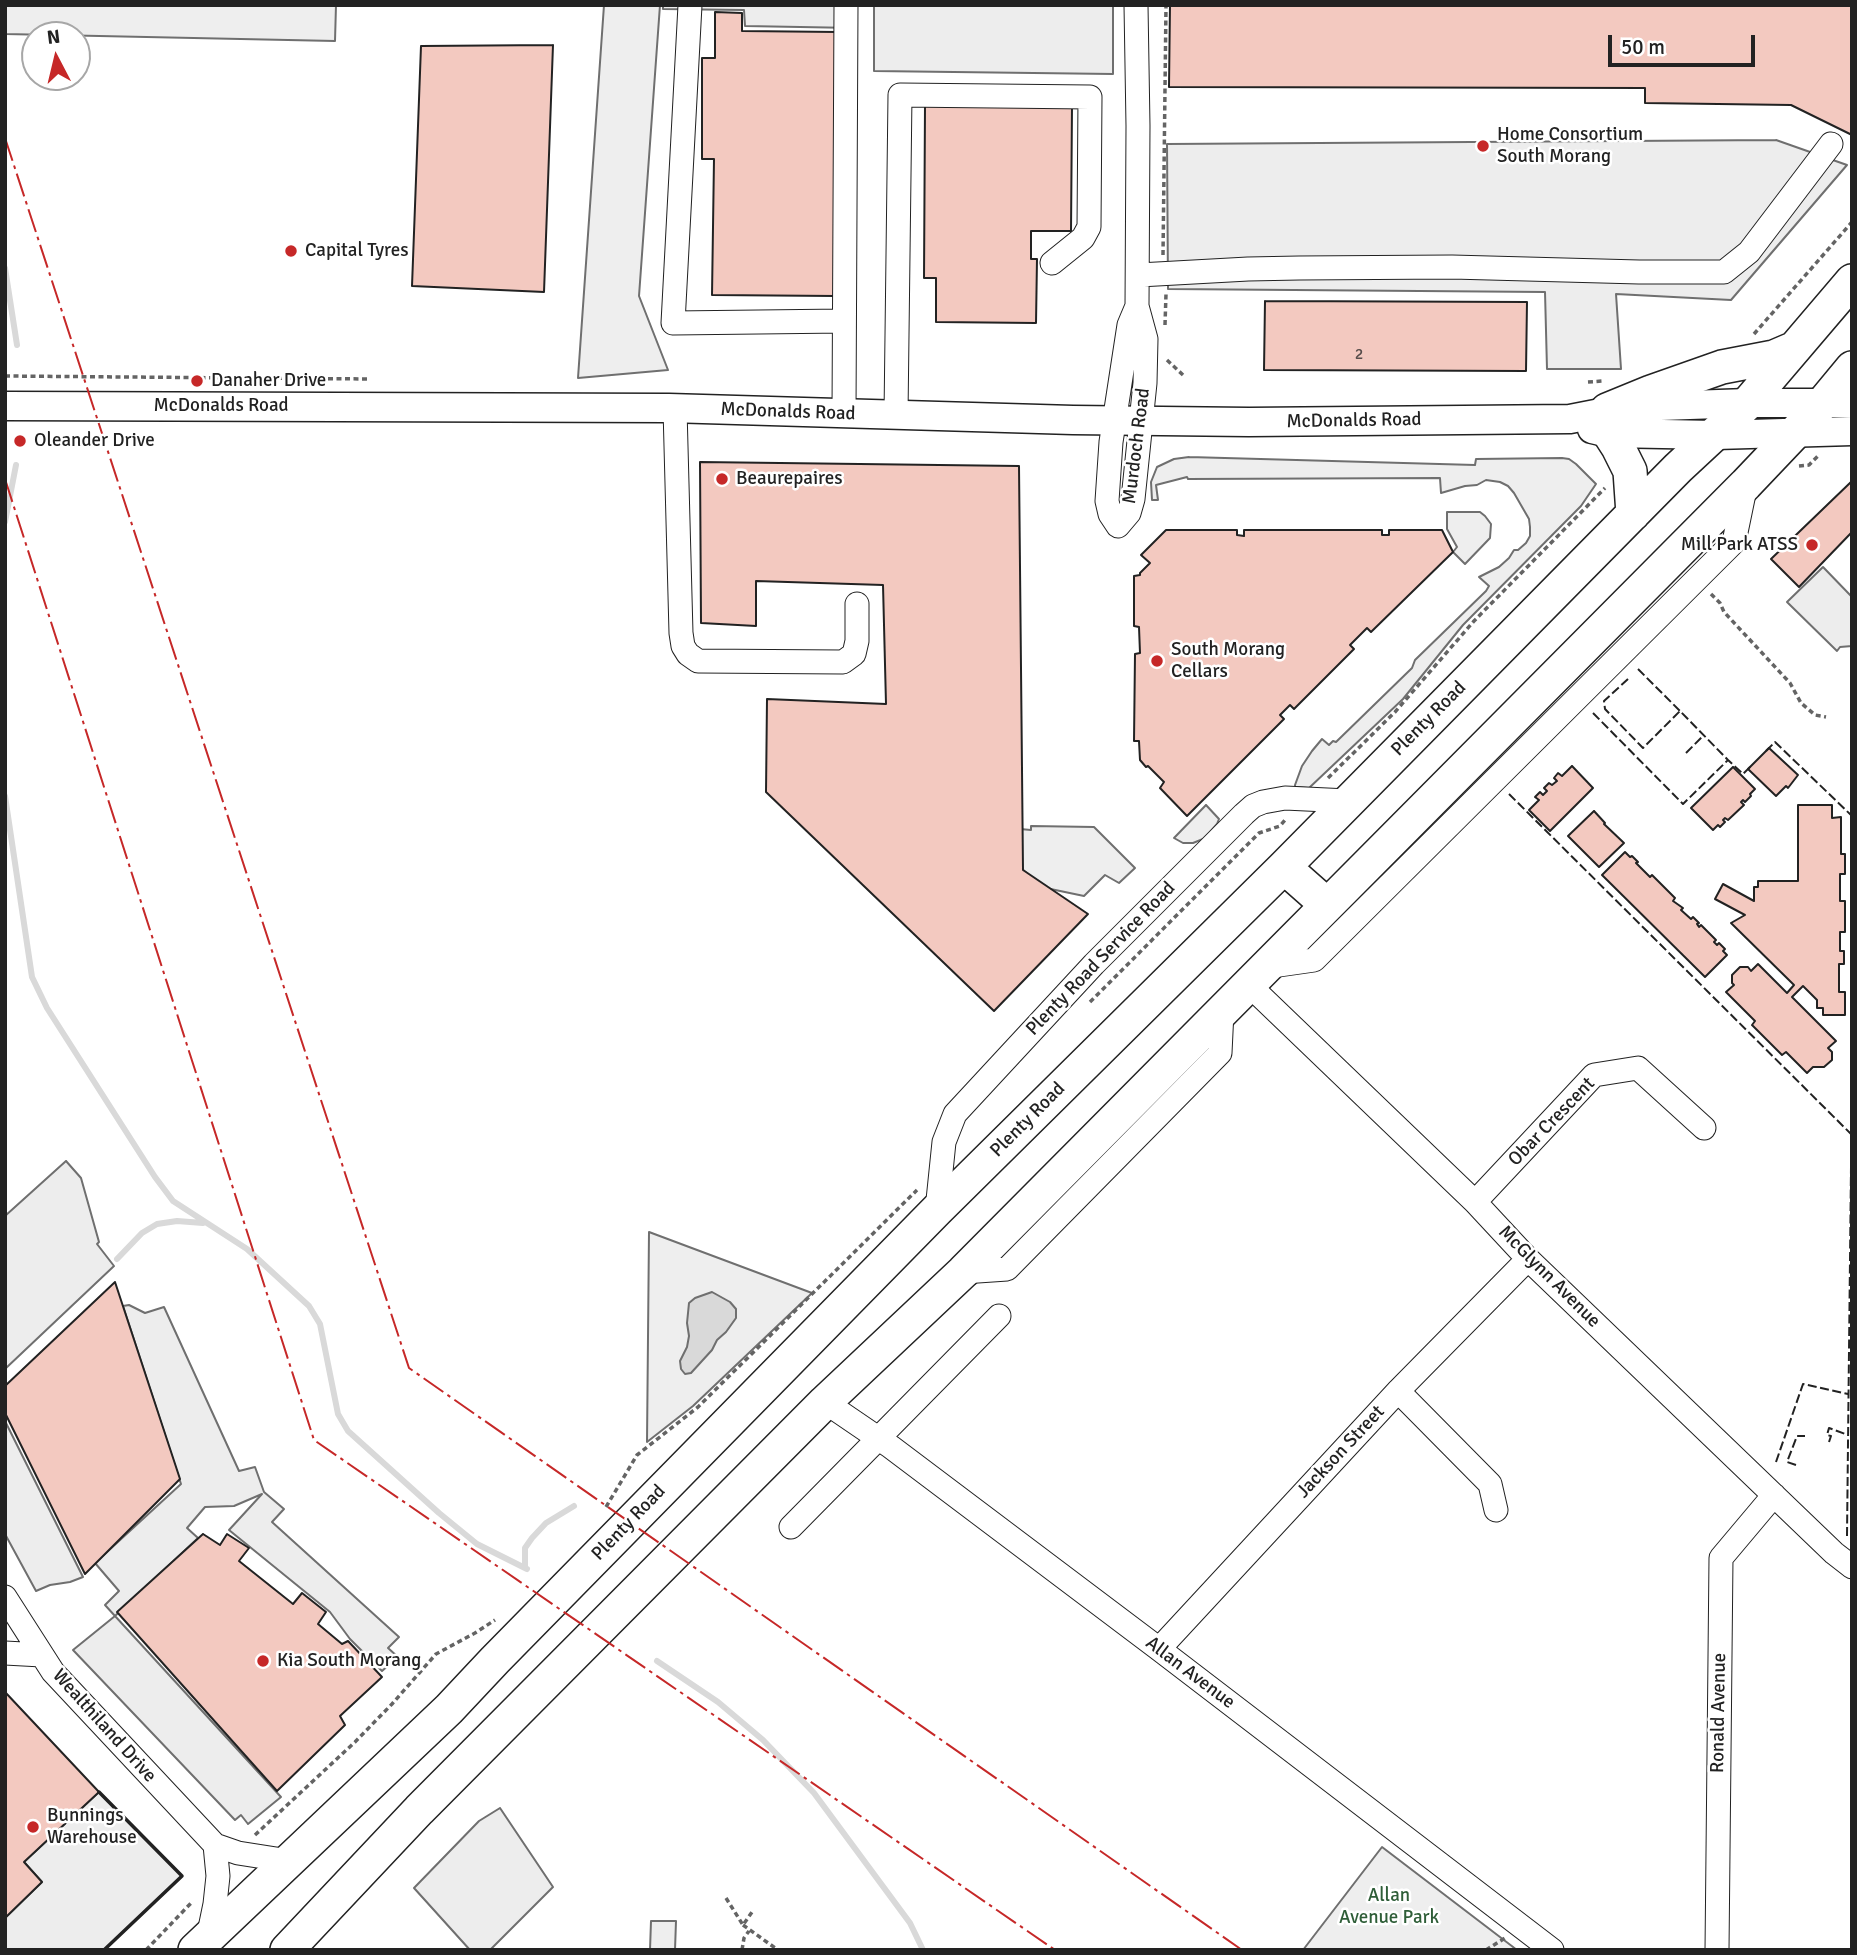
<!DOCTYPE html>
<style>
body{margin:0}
#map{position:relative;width:1857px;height:1955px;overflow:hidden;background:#fff;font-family:Signika,sans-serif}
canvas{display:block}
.frame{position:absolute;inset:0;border:7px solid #222;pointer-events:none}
.north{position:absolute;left:21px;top:21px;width:70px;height:70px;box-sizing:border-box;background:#fff;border:2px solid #a7a7a7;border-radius:50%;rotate:353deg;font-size:19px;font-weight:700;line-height:28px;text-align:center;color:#222}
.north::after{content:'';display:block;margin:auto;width:24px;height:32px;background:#c62828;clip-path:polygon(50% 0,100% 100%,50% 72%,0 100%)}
.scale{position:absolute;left:1608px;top:35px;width:147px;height:32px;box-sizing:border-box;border:4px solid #222;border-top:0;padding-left:9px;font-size:21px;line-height:24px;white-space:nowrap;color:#222;-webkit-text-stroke:5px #fff;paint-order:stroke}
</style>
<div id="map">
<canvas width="1857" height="1955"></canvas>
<div class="frame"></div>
<div class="north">N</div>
<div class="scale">50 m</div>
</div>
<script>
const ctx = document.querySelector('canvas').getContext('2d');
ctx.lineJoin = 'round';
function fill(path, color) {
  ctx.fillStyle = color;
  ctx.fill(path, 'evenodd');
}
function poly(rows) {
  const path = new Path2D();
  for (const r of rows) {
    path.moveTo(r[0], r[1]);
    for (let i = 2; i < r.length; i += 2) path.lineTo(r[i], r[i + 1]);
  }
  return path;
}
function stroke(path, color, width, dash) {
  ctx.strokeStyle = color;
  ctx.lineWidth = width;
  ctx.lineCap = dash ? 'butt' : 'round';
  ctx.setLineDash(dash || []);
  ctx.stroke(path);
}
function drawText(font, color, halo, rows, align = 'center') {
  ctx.font = font + ' Signika,sans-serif';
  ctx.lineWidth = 5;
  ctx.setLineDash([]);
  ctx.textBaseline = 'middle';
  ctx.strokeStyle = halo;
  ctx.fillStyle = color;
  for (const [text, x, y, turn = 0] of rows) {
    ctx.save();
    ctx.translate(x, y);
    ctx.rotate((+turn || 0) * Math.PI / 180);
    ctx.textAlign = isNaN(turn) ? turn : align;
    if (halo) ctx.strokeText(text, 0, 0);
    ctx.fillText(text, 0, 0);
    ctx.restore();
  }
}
const green = poly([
 [5,5,336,5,335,41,5,34,5,5],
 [604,5,660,5,639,296,668,370,578,378,604,5],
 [1189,457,1475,465,1476,459,1562,458,1569,459,1576,464,1596,484,1581,506,1463,625,1403,699,1309,788,1295,787,1295,785,1302,766,1312,751,1322,739,1329,745,1333,741,1336,742,1412,668,1415,660,1486,591,1489,586,1479,577,1499,567,1509,558,1514,550,1518,550,1526,543,1530,536,1530,527,1529,519,1514,493,1508,486,1500,482,1486,480,1477,485,1465,486,1441,493,1440,478,1188,479,1187,477,1156,485,1158,500,1152,500,1151,482,1157,467,1174,459,1189,457],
 [1447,512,1480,512,1485,516,1491,524,1490,538,1465,564,1453,552,1457,547,1447,529,1447,512],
 [1206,805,1219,819,1217,824,1210,832,1203,839,1193,843,1183,843,1174,838,1206,805],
 [1031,826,1094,827,1135,868,1119,883,1105,875,1084,896,1041,887,1019,866,1020,829,1031,830,1031,826],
 [649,1232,812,1293,693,1406,647,1442,649,1232],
 [1382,1847,1517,1950,1303,1950,1382,1847],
 [651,1921,676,1921,675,1950,650,1950,651,1921]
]);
const parking = poly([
 [663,5,853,5,855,28,745,26,744,10,663,9,663,5],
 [874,5,1113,5,1113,74,874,71,874,5],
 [1776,140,1847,165,1731,300,1616,294,1621,369,1547,369,1545,292,1168,289,1167,144,1776,140],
 [1823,567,1852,597,1852,646,1840,647,1837,651,1787,602,1823,567],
 [66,1161,81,1178,99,1242,97,1244,114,1266,5,1369,5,1216,66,1161],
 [129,1305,145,1313,164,1307,239,1471,255,1467,264,1492,284,1509,272,1522,399,1637,388,1648,398,1657,382,1671,350,1639,330,1612,229,1530,262,1494,234,1506,205,1507,187,1528,198,1538,115,1616,281,1797,248,1824,241,1815,235,1820,73,1650,115,1616,105,1605,119,1591,95,1563,181,1484,123,1306,129,1305],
 [5,1421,83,1577,70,1582,50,1585,36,1591,5,1534,5,1421],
 [99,1792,182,1876,104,1950,5,1950,5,1918,42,1882,24,1862,99,1792],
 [500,1808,553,1887,490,1950,470,1950,414,1888,479,1821,500,1808]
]);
const water = poly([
 [712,1292,730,1302,736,1309,736,1318,726,1332,717,1340,712,1350,691,1373,685,1374,681,1369,680,1361,687,1347,689,1336,687,1323,689,1303,695,1298,712,1292]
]);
const stream = poly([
 [5,268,17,345],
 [5,522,16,465],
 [5,796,32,977,47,1008,155,1177,173,1201,247,1249,309,1306,320,1324,338,1414,348,1431,439,1513,477,1544,527,1569],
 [117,1259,142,1233,157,1224,177,1221,203,1223],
 [525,1568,525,1548,532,1538,546,1523,574,1506],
 [657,1661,718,1702,763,1740,814,1793,910,1923,923,1950]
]);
const building = poly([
 [1170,5,1852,5,1852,135,1791,105,1645,103,1645,88,1169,87,1170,5],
 [715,12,742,13,742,31,838,32,835,296,712,295,714,159,702,159,702,58,715,58,715,12],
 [553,45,544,292,412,286,421,46,553,45],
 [925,105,1072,106,1071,231,1031,231,1031,259,1037,259,1036,323,936,322,936,278,924,278,925,105],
 [1265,301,1527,302,1526,371,1264,370,1265,301],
 [700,462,1019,466,1023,870,1088,914,994,1011,766,792,767,699,886,704,883,585,756,581,756,626,701,623,700,462],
 [1852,481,1852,532,1799,587,1771,559,1852,481],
 [1166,530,1237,530,1237,535,1244,536,1244,530,1382,530,1382,535,1389,535,1389,530,1442,530,1453,552,1371,632,1367,628,1350,645,1354,649,1294,709,1290,705,1280,715,1284,719,1187,816,1160,788,1164,782,1148,766,1146,767,1140,760,1139,741,1134,741,1135,654,1140,653,1139,627,1134,626,1134,576,1140,575,1140,573,1150,563,1141,555,1166,530],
 [1769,748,1798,775,1788,788,1786,786,1776,796,1748,769,1769,748],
 [1572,766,1593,788,1550,831,1529,810,1539,800,1535,797,1540,792,1543,795,1547,791,1544,788,1549,783,1552,785,1557,781,1554,778,1558,773,1562,776,1572,766],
 [1733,767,1755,789,1750,794,1751,796,1745,802,1743,800,1741,802,1744,805,1728,820,1725,818,1723,820,1725,822,1720,827,1718,825,1713,830,1691,808,1733,767],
 [1798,805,1832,805,1832,818,1841,817,1841,854,1845,854,1845,874,1840,874,1840,901,1845,901,1845,932,1840,932,1840,951,1844,951,1844,964,1839,964,1839,992,1845,992,1845,1015,1823,1015,1823,1008,1817,1008,1817,1000,1803,986,1792,997,1836,1041,1828,1048,1832,1052,1832,1060,1824,1067,1813,1067,1807,1073,1786,1052,1782,1055,1752,1025,1755,1021,1726,992,1734,985,1732,983,1732,975,1740,967,1748,967,1751,971,1758,964,1787,993,1794,985,1731,923,1745,915,1715,899,1723,884,1754,901,1754,887,1758,887,1758,881,1798,881,1798,805],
 [1594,811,1605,823,1604,824,1624,843,1599,867,1568,836,1594,811],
 [1625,852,1630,857,1632,856,1638,862,1636,863,1650,877,1652,875,1675,898,1673,901,1683,908,1681,910,1691,919,1693,917,1699,923,1697,924,1699,927,1701,925,1716,940,1714,942,1717,945,1719,943,1725,949,1723,951,1727,955,1705,977,1602,875,1625,852],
 [115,1282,180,1479,85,1574,5,1413,5,1386,115,1282],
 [203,1534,220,1545,227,1534,249,1548,239,1561,293,1604,302,1593,326,1612,318,1624,342,1644,348,1641,382,1677,340,1716,345,1725,277,1791,117,1612,203,1534],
 [5,1692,99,1792,24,1862,42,1882,5,1918,5,1692]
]);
const path = poly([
 [1163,255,1166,5],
 [1165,325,1166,294],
 [1754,334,1852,222],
 [1167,360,1183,375],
 [5,376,370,379],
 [1588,382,1603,381],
 [1799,466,1809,465,1819,455],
 [1711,594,1720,603,1724,612,1790,683,1801,703,1815,715,1826,717],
 [1328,778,1395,712,1474,621,1605,488],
 [1090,1002,1259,833,1280,826,1285,820],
 [606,1507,637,1455,698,1407,917,1190],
 [255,1835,355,1742,392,1704,436,1654,475,1633,495,1620],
 [726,1898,743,1925,752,1912],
 [743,1925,778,1950],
 [146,1950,193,1901],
 [742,1950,744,1938,749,1931],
 [1486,1950,1505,1938]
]);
const minor = poly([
 [690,5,673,323,844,321],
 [1136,5,1138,126,1137,306,1146,339,1145,383,1133,499,1129,513,1118,526,1110,514,1107,501,1111,442,1129,325,1137,306],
 [1139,275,1248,269,1299,268,1452,267,1639,272,1724,272,1749,252,1831,144],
 [675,409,681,633,683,646,688,654,698,661,843,662,854,654,857,641,857,604],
 [844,413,846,5],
 [896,415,900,95,1090,97,1089,227,1083,238,1052,263],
 [1265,967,1314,960,1734,542,1746,484],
 [1248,984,1475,1202,1528,1259,1834,1553,1852,1567],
 [1475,1202,1594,1075,1638,1068,1704,1128],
 [937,1210,944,1142,955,1114,1094,964,1244,814,1253,806,1263,802,1285,798,1348,801],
 [963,1272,1007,1269,1220,1053,1222,1011],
 [1398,1391,1490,1484,1496,1510],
 [825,1402,891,1447,1159,1649,1552,1950],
 [791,1527,999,1316],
 [5,1597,53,1672,215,1845,238,1853,289,1861],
 [1159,1649,1398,1391,1528,1259],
 [5,1653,42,1655],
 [208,1938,215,1904,218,1876,215,1845],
 [1717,1950,1721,1558,1774,1495]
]);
const major = poly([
 [5,406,669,408,1073,420,1249,422,1570,419,1631,407,1748,403,1852,403],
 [1592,429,1609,433,1716,435,1852,431]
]);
const highway = poly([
 [1607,410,1651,392,1722,367,1774,357,1795,348],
 [1609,433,1618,447,1630,471,1633,514],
 [1284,867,1327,905],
 [195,1950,449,1709,495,1660,937,1210,1284,867,1678,468,1748,403,1852,281],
 [287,1950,419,1810,825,1402,963,1272,1746,484,1823,403,1852,368]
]);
const fence = poly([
 [1638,669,1680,711],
 [1628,679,1604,701,1605,709,1643,748,1680,711,1728,760],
 [1593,713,1683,804,1728,760,1743,774,1751,766],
 [1766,751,1775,742,1852,816],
 [1686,753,1704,735],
 [1509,794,1851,1134],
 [1829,1442,1831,1436,1827,1435,1829,1428,1848,1435],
 [1776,1462,1803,1384,1848,1394],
 [1796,1465,1787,1462,1797,1436,1805,1436],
 [1847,1536,1852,1076]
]);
const wall = poly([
 [99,1792,182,1876,104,1950]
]);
const power = poly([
 [5,138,409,1368,1242,1950],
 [5,479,314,1440,1055,1950]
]);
const markers = [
 [1483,146,7,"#c62828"],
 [291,251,7,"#c62828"],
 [197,381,7,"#c62828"],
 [20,441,7,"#c62828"],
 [722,479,7,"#c62828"],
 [1812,545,7,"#c62828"],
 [1157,661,7,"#c62828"],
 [263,1661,7,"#c62828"],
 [33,1827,7,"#c62828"]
];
const numberNames = [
 ["2",1359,355]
];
const poiNames = [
 ["Home Consortium",1497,135],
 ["South Morang",1497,157],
 ["Capital Tyres",305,251],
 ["Danaher Drive",211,381],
 ["Oleander Drive",34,441],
 ["Beaurepaires",736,479],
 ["Mill Park ATSS",1798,545,"right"],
 ["South Morang",1171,650],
 ["Cellars",1171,672],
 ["Kia South Morang",277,1661],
 ["Bunnings",47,1816],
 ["Warehouse",47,1838]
];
const streetNames = [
 ["McDonalds Road",221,406],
 ["McDonalds Road",788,412,2],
 ["McDonalds Road",1354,421,-1],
 ["Murdoch Road",1137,446,-83],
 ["Plenty Road",1429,719,-45],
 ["Plenty Road Service Road",1101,959,-46],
 ["Plenty Road",1028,1120,-45],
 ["Obar Crescent",1552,1122,-46],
 ["McGlynn Avenue",1549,1277,45],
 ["Jackson Street",1341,1452,-47],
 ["Plenty Road",629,1523,-46],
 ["Allan Avenue",1190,1673,37],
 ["Ronald Avenue",1719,1713,-89],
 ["Wealthiland Drive",104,1726,48]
];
const parkNames = [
 ["Allan",1389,1896],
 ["Avenue Park",1389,1918]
];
fill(green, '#eee');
stroke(green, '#6f6f6f', 2);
fill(parking, '#ededed');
stroke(parking, '#6f6f6f', 2);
fill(water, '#d9d9d9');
stroke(water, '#6f6f6f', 2);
stroke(stream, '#d9d9d9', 6);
fill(building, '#f3c9c0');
stroke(building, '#222', 2);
stroke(minor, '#222', 25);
stroke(major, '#222', 31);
stroke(highway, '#222', 36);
stroke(path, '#646464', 3.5, [5, 3.5]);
stroke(minor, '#fff', 23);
stroke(major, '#fff', 28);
stroke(highway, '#fff', 33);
stroke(fence, '#222', 2, [9, 3.5]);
stroke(wall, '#222', 3.5);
stroke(power, '#c62828', 2, [24, 5, 3.5, 5]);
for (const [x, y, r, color] of markers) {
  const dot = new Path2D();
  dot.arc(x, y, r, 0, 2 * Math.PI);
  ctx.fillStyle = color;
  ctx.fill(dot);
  stroke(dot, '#fff', 2.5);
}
drawText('16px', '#564c4a', null, numberNames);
drawText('19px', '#222', '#fff', poiNames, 'left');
drawText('19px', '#222', '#fff', streetNames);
drawText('19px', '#2f5e38', '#fff', parkNames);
</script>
